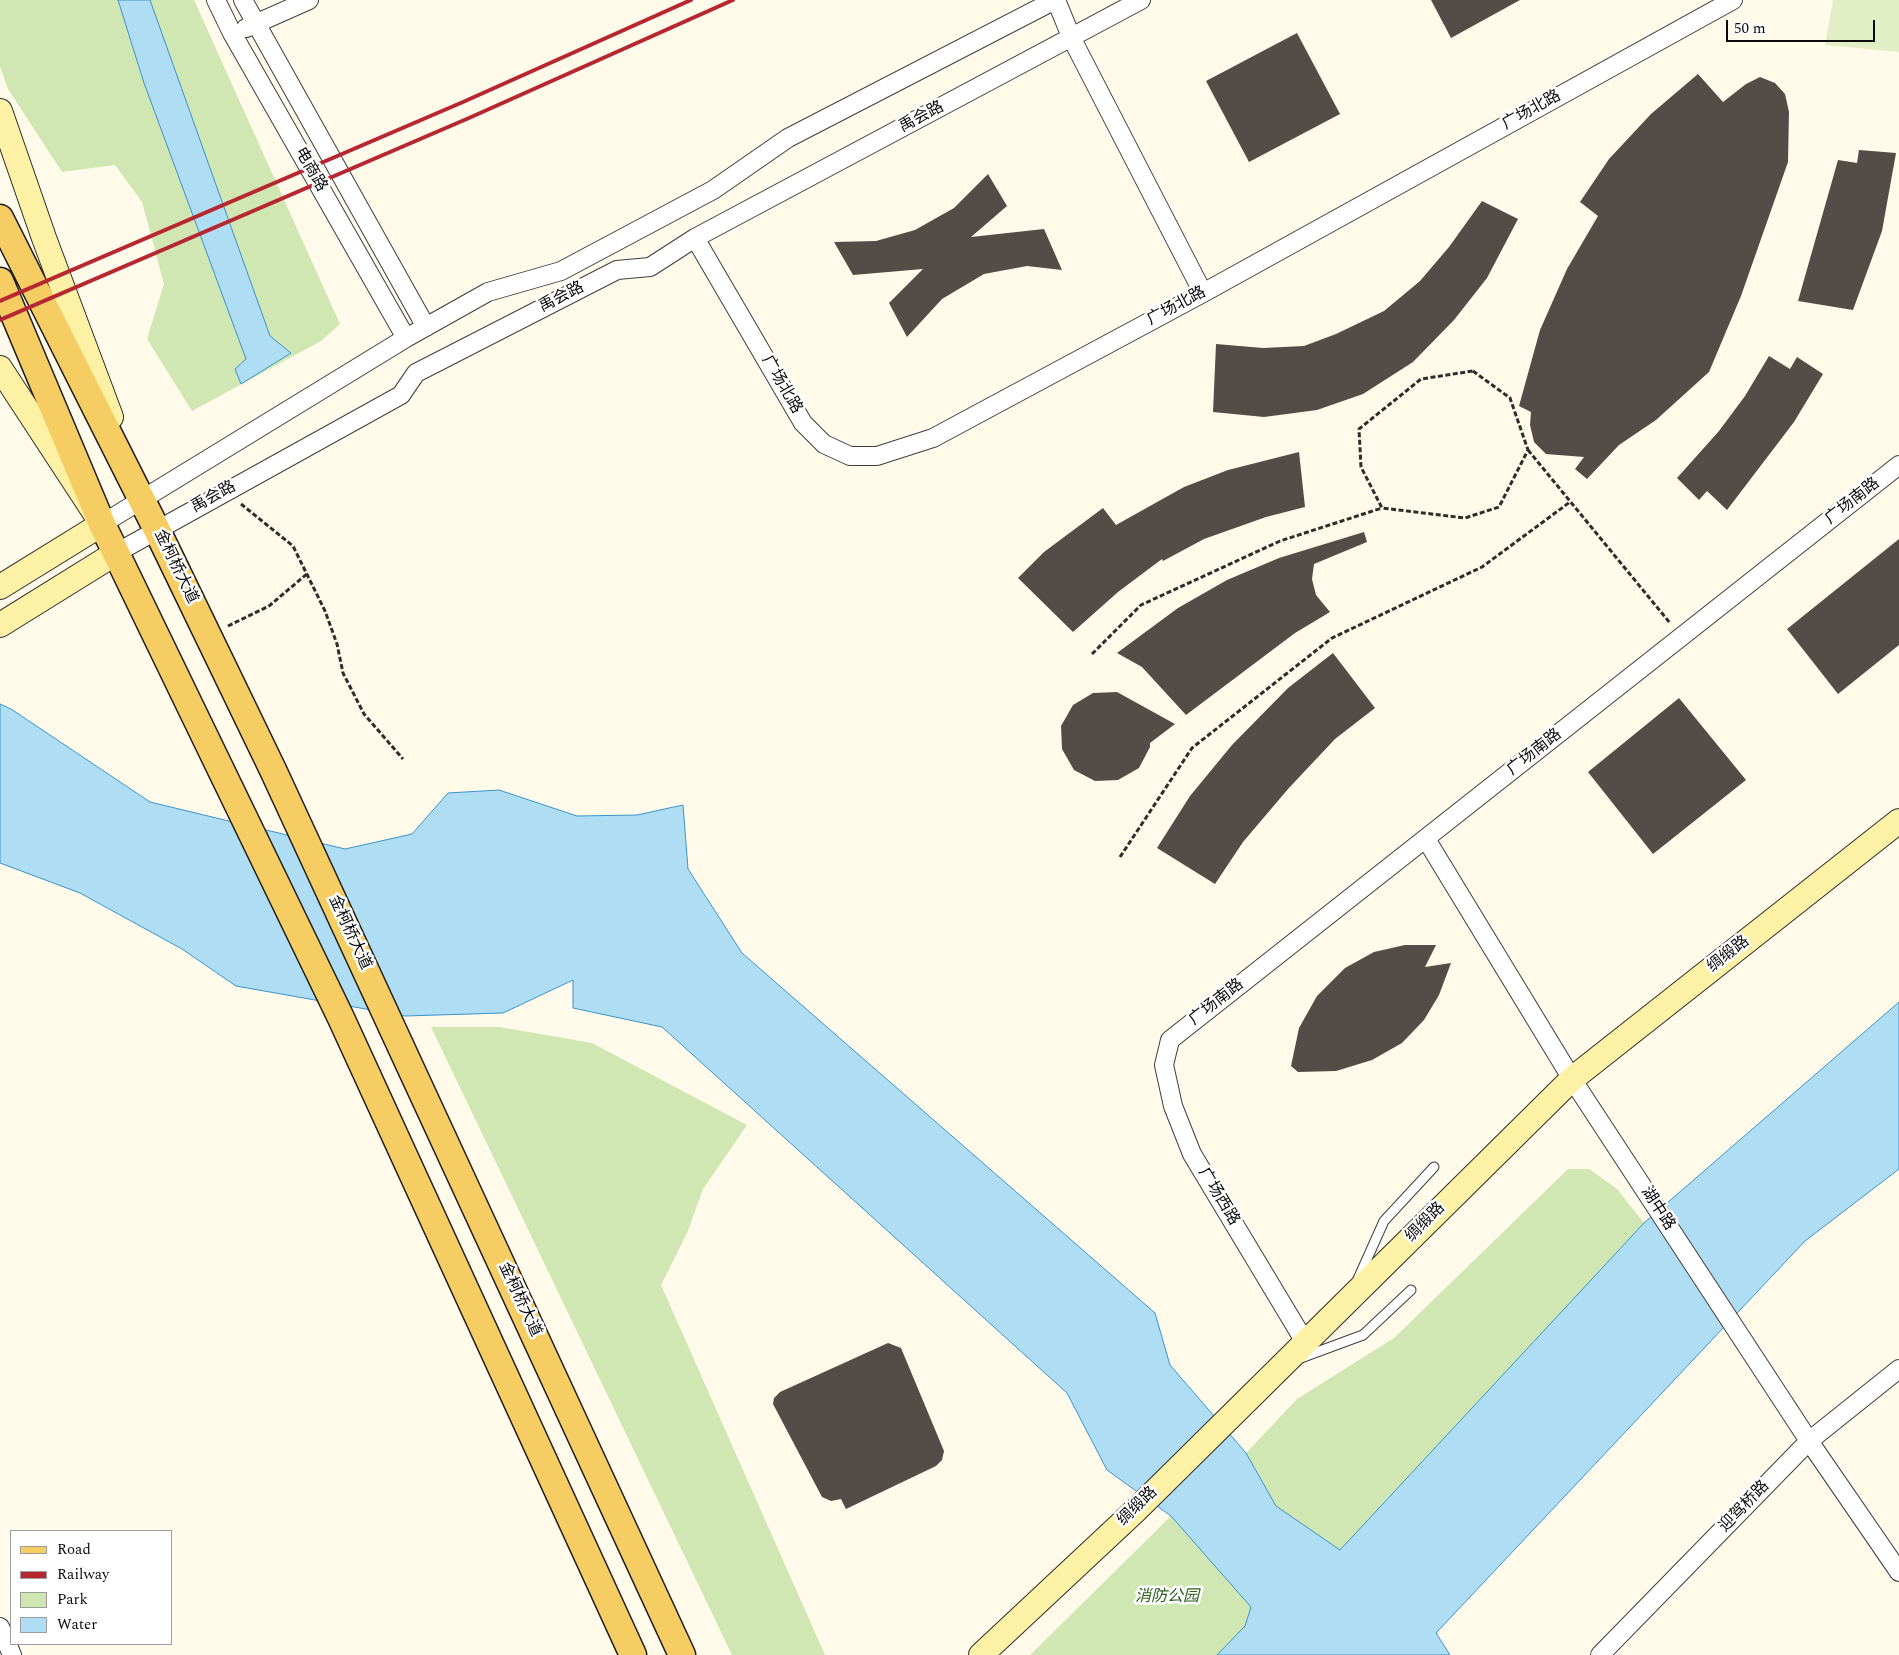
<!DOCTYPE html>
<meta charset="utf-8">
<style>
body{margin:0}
#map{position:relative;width:1899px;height:1655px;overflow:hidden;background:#fffae9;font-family:Spectral,serif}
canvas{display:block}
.legend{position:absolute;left:10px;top:1530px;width:162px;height:115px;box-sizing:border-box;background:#fff;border:1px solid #9d9d9d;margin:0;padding:6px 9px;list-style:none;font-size:15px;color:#0b0b0b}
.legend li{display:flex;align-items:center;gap:10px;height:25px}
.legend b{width:25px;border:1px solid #9d9d9d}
.scale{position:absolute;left:1726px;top:20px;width:149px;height:22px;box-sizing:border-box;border:2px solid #0b0b0b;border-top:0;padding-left:6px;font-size:15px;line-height:18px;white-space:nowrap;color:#0b0b0b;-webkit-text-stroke:4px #fff;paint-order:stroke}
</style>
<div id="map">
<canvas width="1899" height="1655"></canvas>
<ul class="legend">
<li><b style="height:6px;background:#f6cd62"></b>Road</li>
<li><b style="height:6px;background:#b72732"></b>Railway</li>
<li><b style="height:14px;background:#d0e7b4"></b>Park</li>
<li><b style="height:14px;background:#afddf4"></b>Water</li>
</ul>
<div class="scale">50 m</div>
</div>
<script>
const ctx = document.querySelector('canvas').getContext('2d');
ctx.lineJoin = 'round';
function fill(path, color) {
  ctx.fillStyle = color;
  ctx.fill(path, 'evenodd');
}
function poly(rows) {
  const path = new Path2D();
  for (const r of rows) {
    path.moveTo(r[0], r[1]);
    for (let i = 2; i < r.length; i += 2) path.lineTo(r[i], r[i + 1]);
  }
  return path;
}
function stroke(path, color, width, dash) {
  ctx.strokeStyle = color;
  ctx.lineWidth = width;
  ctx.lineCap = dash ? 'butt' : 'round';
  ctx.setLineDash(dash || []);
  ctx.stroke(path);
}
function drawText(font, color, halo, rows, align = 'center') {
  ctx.font = font + ' Spectral,"Noto Sans SC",serif';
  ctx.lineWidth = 5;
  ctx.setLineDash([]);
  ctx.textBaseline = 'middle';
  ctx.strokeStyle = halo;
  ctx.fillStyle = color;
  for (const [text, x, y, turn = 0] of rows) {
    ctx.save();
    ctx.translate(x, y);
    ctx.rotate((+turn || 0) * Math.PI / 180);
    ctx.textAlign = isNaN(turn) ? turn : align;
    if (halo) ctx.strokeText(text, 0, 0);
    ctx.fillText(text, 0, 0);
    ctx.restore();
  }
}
const green = poly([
 [0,0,194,0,340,324,321,341,192,411,147,339,164,284,142,202,115,165,62,172,8,89,0,66],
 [431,1027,500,1027,592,1043,747,1125,703,1189,687,1233,661,1285,825,1655,732,1655],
 [1568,1169,1589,1169,1617,1189,1644,1223,1340,1550,1276,1506,1246,1453,1297,1399,1394,1338],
 [1171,1516,1251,1607,1245,1626,1217,1655,1030,1655]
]);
const pitch = poly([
 [1833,0,1899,0,1899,52,1825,45]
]);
const water = poly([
 [118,0,150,0,270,336,291,353,241,384,235,369,246,359,144,83,118,0],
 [0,704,11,709,150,802,345,849,412,834,448,793,499,790,577,816,637,815,683,805,688,869,742,953,1155,1313,1170,1365,1246,1453,1276,1506,1340,1550,1644,1223,1899,1002,1899,1169,1805,1241,1436,1633,1450,1655,1217,1655,1245,1626,1251,1607,1171,1516,1107,1470,1067,1393,662,1027,573,1008,573,980,503,1013,405,1016,236,986,182,949,80,893,0,863,0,704]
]);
const building = poly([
 [1431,0,1520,0,1451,38],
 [1297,33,1340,114,1249,162,1206,81],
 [1698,74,1723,102,1746,84,1760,77,1775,83,1785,94,1789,112,1788,162,1741,296,1709,372,1656,420,1619,445,1587,479,1575,469,1584,457,1546,454,1534,442,1530,425,1531,412,1519,406,1540,330,1567,269,1598,216,1580,202,1609,159,1651,114],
 [1859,150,1896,153,1882,231,1853,310,1798,301,1838,160,1857,163],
 [988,174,1007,206,971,237,1044,229,1062,270,1027,266,984,274,942,299,907,337,889,303,923,269,853,275,834,242,876,241,915,230,954,208],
 [1482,201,1518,219,1487,278,1454,320,1413,362,1363,394,1317,410,1264,417,1213,412,1216,344,1263,348,1304,346,1336,334,1384,311,1420,281,1449,247],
 [1769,356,1790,369,1797,357,1823,374,1794,422,1727,510,1707,491,1699,500,1677,478,1719,431,1745,396],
 [1299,452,1305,507,1266,517,1204,539,1163,561,1162,559,1118,592,1073,632,1018,578,1044,552,1103,508,1116,525,1184,487,1228,470],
 [1364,532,1367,542,1314,564,1312,579,1316,595,1330,612,1295,633,1186,715,1142,667,1117,653,1178,608,1227,580,1279,558],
 [1899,539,1899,645,1838,694,1787,629],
 [1333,653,1375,708,1335,739,1288,789,1243,842,1215,884,1157,848,1190,796,1232,745,1288,688],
 [1117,692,1175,724,1150,743,1150,747,1139,768,1118,780,1095,781,1074,770,1062,749,1061,726,1073,705,1093,693],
 [1679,698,1746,780,1653,854,1588,772],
 [1405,945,1436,945,1425,967,1451,963,1439,995,1424,1020,1402,1043,1372,1060,1336,1071,1298,1072,1291,1066,1299,1028,1317,996,1345,968,1374,952],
 [888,1343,901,1348,944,1451,942,1460,936,1466,846,1509,841,1499,831,1501,822,1497,773,1404,774,1398,780,1392]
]);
const path = poly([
 [1473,371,1510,398,1528,450,1499,507,1465,518,1382,508,1361,467,1359,429,1421,379,1473,371],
 [1528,450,1670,623],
 [241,504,293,546,325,611,337,644,343,673,364,714,403,759],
 [228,626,269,606,308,573],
 [1092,654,1141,605,1280,541,1382,508],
 [1120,857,1192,748,1332,638,1482,567,1570,502]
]);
const lane = poly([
 [1358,1279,1384,1221,1434,1167],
 [1298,1359,1363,1335,1411,1290]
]);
const street = poly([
 [216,0,232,33,406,338],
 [243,0,426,327],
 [1056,0,1072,39,1203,293],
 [246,28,309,0],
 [695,238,803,423,824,444,850,456,877,456,933,438,1203,293,1733,0],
 [102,524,406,338,488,292,561,271,713,190,788,138,1055,0],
 [116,553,401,395,416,373,617,270,650,267,695,238,1141,0],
 [1426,839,1572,1079,1809,1441,1899,1572],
 [1305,1342,1192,1154,1173,1106,1164,1065,1170,1040,1899,465],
 [0,1627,12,1655],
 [1600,1655,1809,1441,1899,1369]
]);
const secondary = poly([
 [0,111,44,238,111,417],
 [0,368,102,524,0,587],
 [0,625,116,553],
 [981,1655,1135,1511,1572,1079,1899,821]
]);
const primary = poly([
 [0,218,157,530,273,770,682,1655],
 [0,281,102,524,341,1018,633,1655]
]);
const rail = poly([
 [0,301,463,102,691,0],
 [0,320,469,118,733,0]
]);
const streetNames = [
 ["广场北路",1532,111,-29],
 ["禹会路",922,118,-28],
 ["电商路",310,170,60],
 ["禹会路",562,298,-27],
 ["广场北路",1177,307,-28],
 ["广场北路",781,385,60],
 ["禹会路",214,498,-29],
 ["广场南路",1853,502,-38],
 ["金柯桥大道",175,567,64],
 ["广场南路",1535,753,-38],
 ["金柯桥大道",349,933,65],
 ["绸缎路",1729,955,-38],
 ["广场南路",1217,1003,-38],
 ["广场西路",1218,1197,59],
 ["湖中路",1657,1209,57],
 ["绸缎路",1426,1223,-45],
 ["金柯桥大道",519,1300,65],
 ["绸缎路",1138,1507,-44],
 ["迎驾桥路",1745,1507,-46]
];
const parkNames = [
 ["消防公园",1167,1598]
];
fill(green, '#d0e7b4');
fill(pitch, '#e2efc6');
fill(water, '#afddf4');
stroke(water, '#3894ca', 1);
fill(building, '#534c47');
stroke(lane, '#3e3e3e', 11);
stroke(street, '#3e3e3e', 20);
stroke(secondary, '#2d2d2d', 26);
stroke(primary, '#1c1c1c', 29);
stroke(path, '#2d2d2d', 3, [5, 2.5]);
stroke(lane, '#fff', 9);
stroke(street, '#fff', 18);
stroke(secondary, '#fdf1a5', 24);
stroke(primary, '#f6cd62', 26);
stroke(rail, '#b72732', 4);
drawText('16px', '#0b0b0b', '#fff', streetNames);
drawText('italic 16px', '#2d601d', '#fff', parkNames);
</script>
